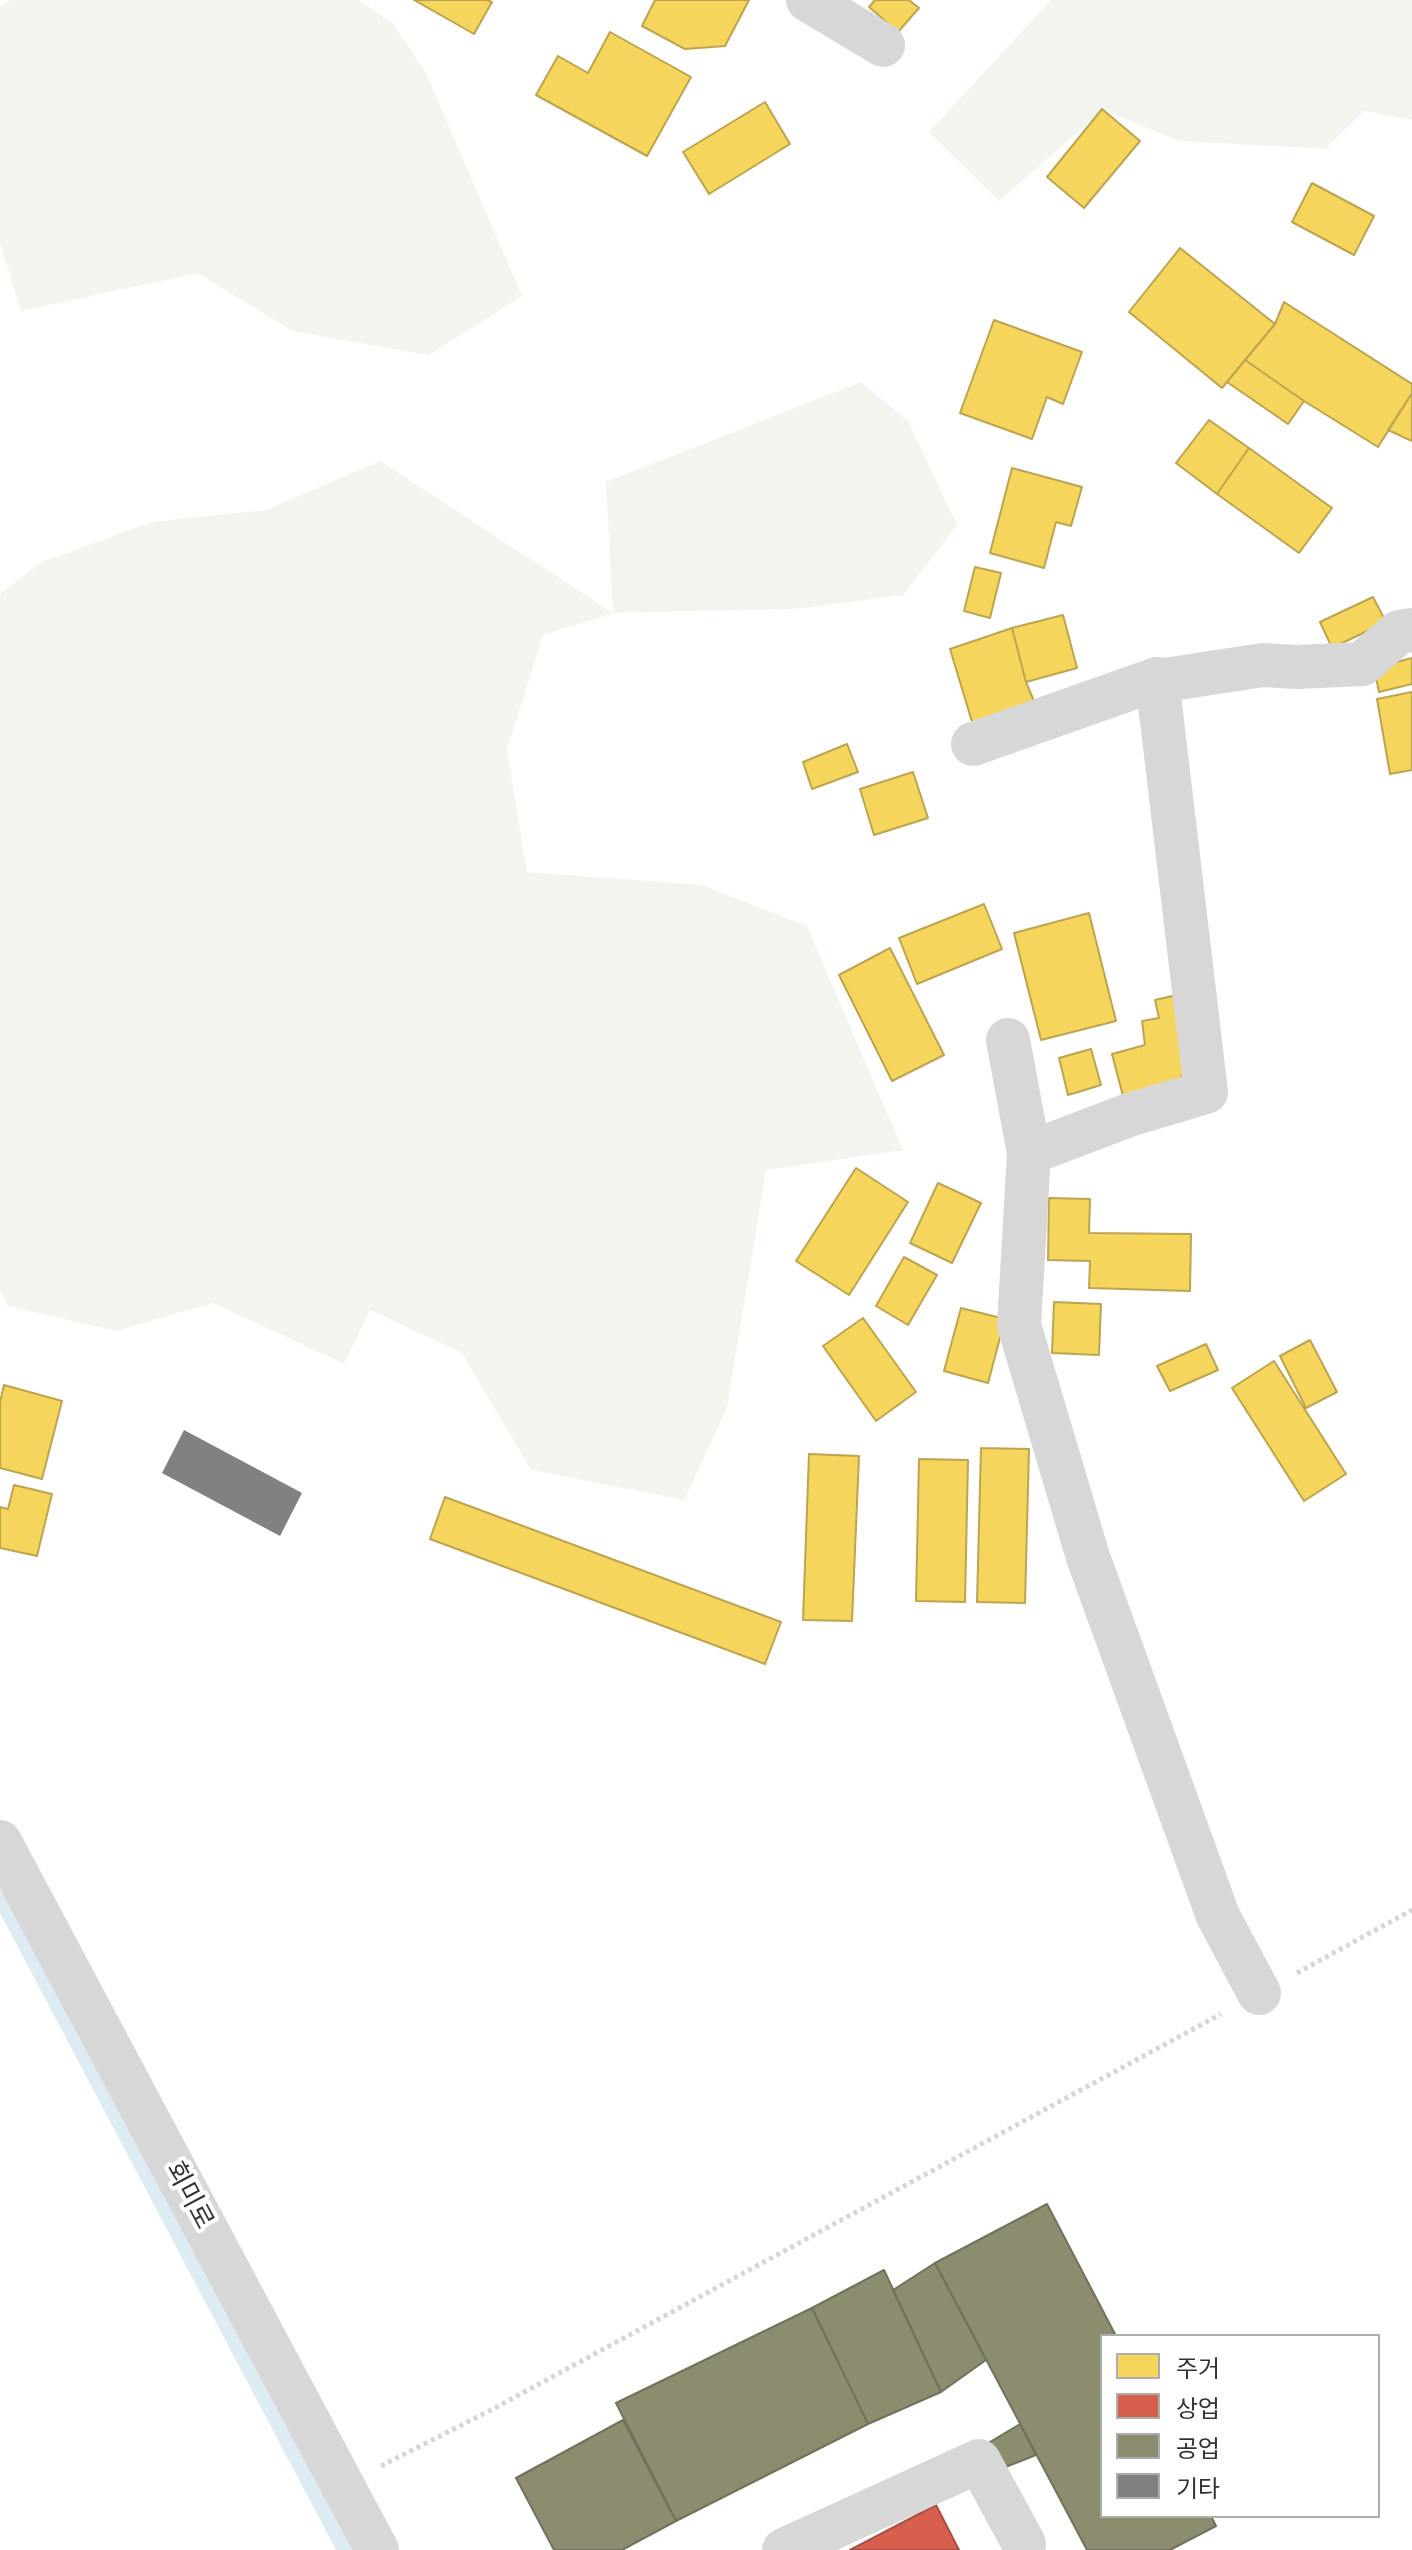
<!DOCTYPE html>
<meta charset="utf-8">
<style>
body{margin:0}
#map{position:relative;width:1412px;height:2550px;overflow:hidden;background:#fff;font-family:Roboto,"Noto Sans KR",sans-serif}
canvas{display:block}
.legend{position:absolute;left:1100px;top:2334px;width:280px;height:184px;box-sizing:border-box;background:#fff;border:2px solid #adadad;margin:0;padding:10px 14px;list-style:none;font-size:24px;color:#333}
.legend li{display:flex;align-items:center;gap:16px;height:40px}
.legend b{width:40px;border:2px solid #adadad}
</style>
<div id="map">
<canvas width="1412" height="2550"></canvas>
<ul class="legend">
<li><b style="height:22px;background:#f6d55c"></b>주거</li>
<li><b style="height:22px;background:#d6604d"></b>상업</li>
<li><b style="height:22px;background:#8c8c6e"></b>공업</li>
<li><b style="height:22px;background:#818181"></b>기타</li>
</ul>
</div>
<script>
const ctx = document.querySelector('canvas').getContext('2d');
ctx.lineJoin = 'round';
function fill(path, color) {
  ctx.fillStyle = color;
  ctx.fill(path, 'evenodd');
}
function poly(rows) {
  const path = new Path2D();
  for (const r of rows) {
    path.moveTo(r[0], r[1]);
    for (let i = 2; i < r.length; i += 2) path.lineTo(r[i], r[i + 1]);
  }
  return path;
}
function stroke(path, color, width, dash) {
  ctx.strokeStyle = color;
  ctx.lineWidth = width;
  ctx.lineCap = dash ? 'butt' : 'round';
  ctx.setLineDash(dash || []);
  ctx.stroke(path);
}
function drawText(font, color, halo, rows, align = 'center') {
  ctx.font = font + ' Roboto,"Noto Sans KR",sans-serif';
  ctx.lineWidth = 8;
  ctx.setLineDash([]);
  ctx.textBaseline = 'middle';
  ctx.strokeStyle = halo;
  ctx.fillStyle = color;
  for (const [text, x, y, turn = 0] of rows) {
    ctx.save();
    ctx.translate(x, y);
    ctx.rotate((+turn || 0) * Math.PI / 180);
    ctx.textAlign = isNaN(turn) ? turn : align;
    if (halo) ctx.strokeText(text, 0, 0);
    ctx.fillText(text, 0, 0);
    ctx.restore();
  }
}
const green = poly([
 [10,0,359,0,394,25,426,73,522,296,429,355,292,331,198,273,21,311,0,243,0,7],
 [1051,0,1412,0,1412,120,1364,111,1325,149,1180,141,1103,110,999,201,929,132],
 [861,382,908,421,957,525,903,595,794,609,614,613,543,635,507,750,527,872,702,885,807,926,903,1150,766,1170,727,1408,684,1500,531,1470,462,1353,370,1310,344,1364,213,1303,116,1331,8,1306,0,1290,0,594,42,562,152,522,266,510,380,461,613,613,606,482]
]);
const homes = poly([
 [414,0,487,0,492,2,474,34,414,0],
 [655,0,749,0,725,46,685,49,642,26,655,0],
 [875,0,909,0,919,8,898,32,869,7,875,0],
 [610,32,691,77,647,156,536,95,558,56,588,73,610,32],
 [765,102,790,144,709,194,683,152,765,102],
 [1102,109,1140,141,1084,208,1047,177,1102,109],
 [1312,183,1374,216,1354,255,1292,222,1312,183],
 [1180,248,1275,324,1222,388,1129,312,1180,248],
 [1284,302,1412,384,1412,393,1378,447,1304,401,1245,360,1275,324,1284,302],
 [994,320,1082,352,1063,404,1047,397,1032,439,960,413,994,320],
 [1245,360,1304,401,1288,424,1227,382,1245,360],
 [1412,393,1412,441,1388,430,1412,393],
 [1209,420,1249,448,1217,494,1176,463,1209,420],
 [1249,448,1332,508,1299,553,1217,494,1249,448],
 [1012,468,1082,487,1071,526,1056,522,1044,568,990,553,1012,468],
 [975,567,1001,573,990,618,964,611,975,567],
 [1373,597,1386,622,1332,648,1320,622,1373,597],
 [1063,615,1077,668,1026,682,1012,628,1063,615],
 [1012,628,1026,682,1036,706,973,725,950,649,1012,628],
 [1412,658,1412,684,1379,692,1374,668,1412,658],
 [1412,692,1412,770,1390,774,1377,699,1412,692],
 [847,744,858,772,812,789,803,762,847,744],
 [913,772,928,818,874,835,860,789,913,772],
 [984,904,1002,949,917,984,899,938,984,904],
 [1089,913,1116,1021,1041,1040,1014,933,1089,913],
 [890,948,944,1055,892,1081,839,975,890,948],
 [1181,994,1194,1059,1178,1081,1123,1096,1112,1054,1145,1045,1142,1021,1159,1018,1155,1000,1181,994],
 [1091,1049,1101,1085,1068,1095,1059,1058,1091,1049],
 [856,1168,908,1202,849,1295,796,1261,856,1168],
 [938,1183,981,1203,952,1263,910,1243,938,1183],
 [1049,1198,1090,1199,1089,1233,1191,1234,1190,1291,1089,1288,1090,1261,1048,1260,1049,1198],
 [904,1257,937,1275,908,1325,876,1306,904,1257],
 [1054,1302,1101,1304,1099,1355,1052,1353,1054,1302],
 [961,1308,1005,1319,988,1383,944,1371,961,1308],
 [863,1318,916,1392,876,1421,823,1346,863,1318],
 [1310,1340,1337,1392,1306,1408,1280,1356,1310,1340],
 [1206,1344,1218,1370,1170,1391,1157,1366,1206,1344],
 [1274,1361,1346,1474,1304,1501,1232,1388,1274,1361],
 [4,1385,62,1401,42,1479,0,1468,0,1402,4,1385],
 [981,1448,1029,1449,1025,1603,977,1602,981,1448],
 [809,1454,859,1456,852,1621,803,1620,809,1454],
 [919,1459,968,1460,965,1602,916,1601,919,1459],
 [14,1485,52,1494,37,1556,0,1548,0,1507,8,1509,14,1485],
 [445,1497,781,1622,765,1664,430,1539,445,1497]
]);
const shops = poly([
 [936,2505,959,2550,850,2550,936,2505]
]);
const industry = poly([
 [1047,2204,1116,2336,1102,2336,1102,2516,1211,2516,1216,2526,1170,2550,1087,2550,935,2263,1047,2204],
 [935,2263,986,2360,941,2392,893,2290,935,2263],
 [884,2270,941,2392,868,2424,812,2308,884,2270],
 [812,2308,868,2424,676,2521,616,2403,812,2308],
 [623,2420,676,2521,622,2550,554,2550,516,2478,623,2420],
 [1020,2424,1036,2455,1003,2468,985,2445,1020,2424]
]);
const stream = poly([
 [0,1898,344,2550]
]);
const building = poly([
 [184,1430,302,1493,280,1536,162,1473]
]);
const path = poly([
 [1297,1973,1412,1910],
 [381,2466,493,2409,1221,2014]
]);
const minor = poly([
 [808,0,883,45],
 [973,744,1157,679,1165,680,1263,665,1297,667,1362,664,1399,632,1412,630],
 [1008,1040,1029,1153,1019,1325,1088,1557,1218,1916,1259,1993],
 [1029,1153,1129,1115,1206,1092,1157,679],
 [0,1842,377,2550],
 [784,2550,979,2461,1024,2544]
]);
const streetNames = [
 ["회미로",188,2196,62]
];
fill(green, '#f1f5ed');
fill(homes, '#f6d55c');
stroke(homes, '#bca450', 2);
fill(shops, '#d6604d');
stroke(shops, '#a55245', 2);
fill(industry, '#8c8c6e');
stroke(industry, '#71715c', 2);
stroke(stream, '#ddebf3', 14);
fill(building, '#818181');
stroke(path, '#d6d6d6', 5, [4, 4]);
stroke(minor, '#d7d7d7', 44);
drawText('26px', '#333', '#fff', streetNames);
</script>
